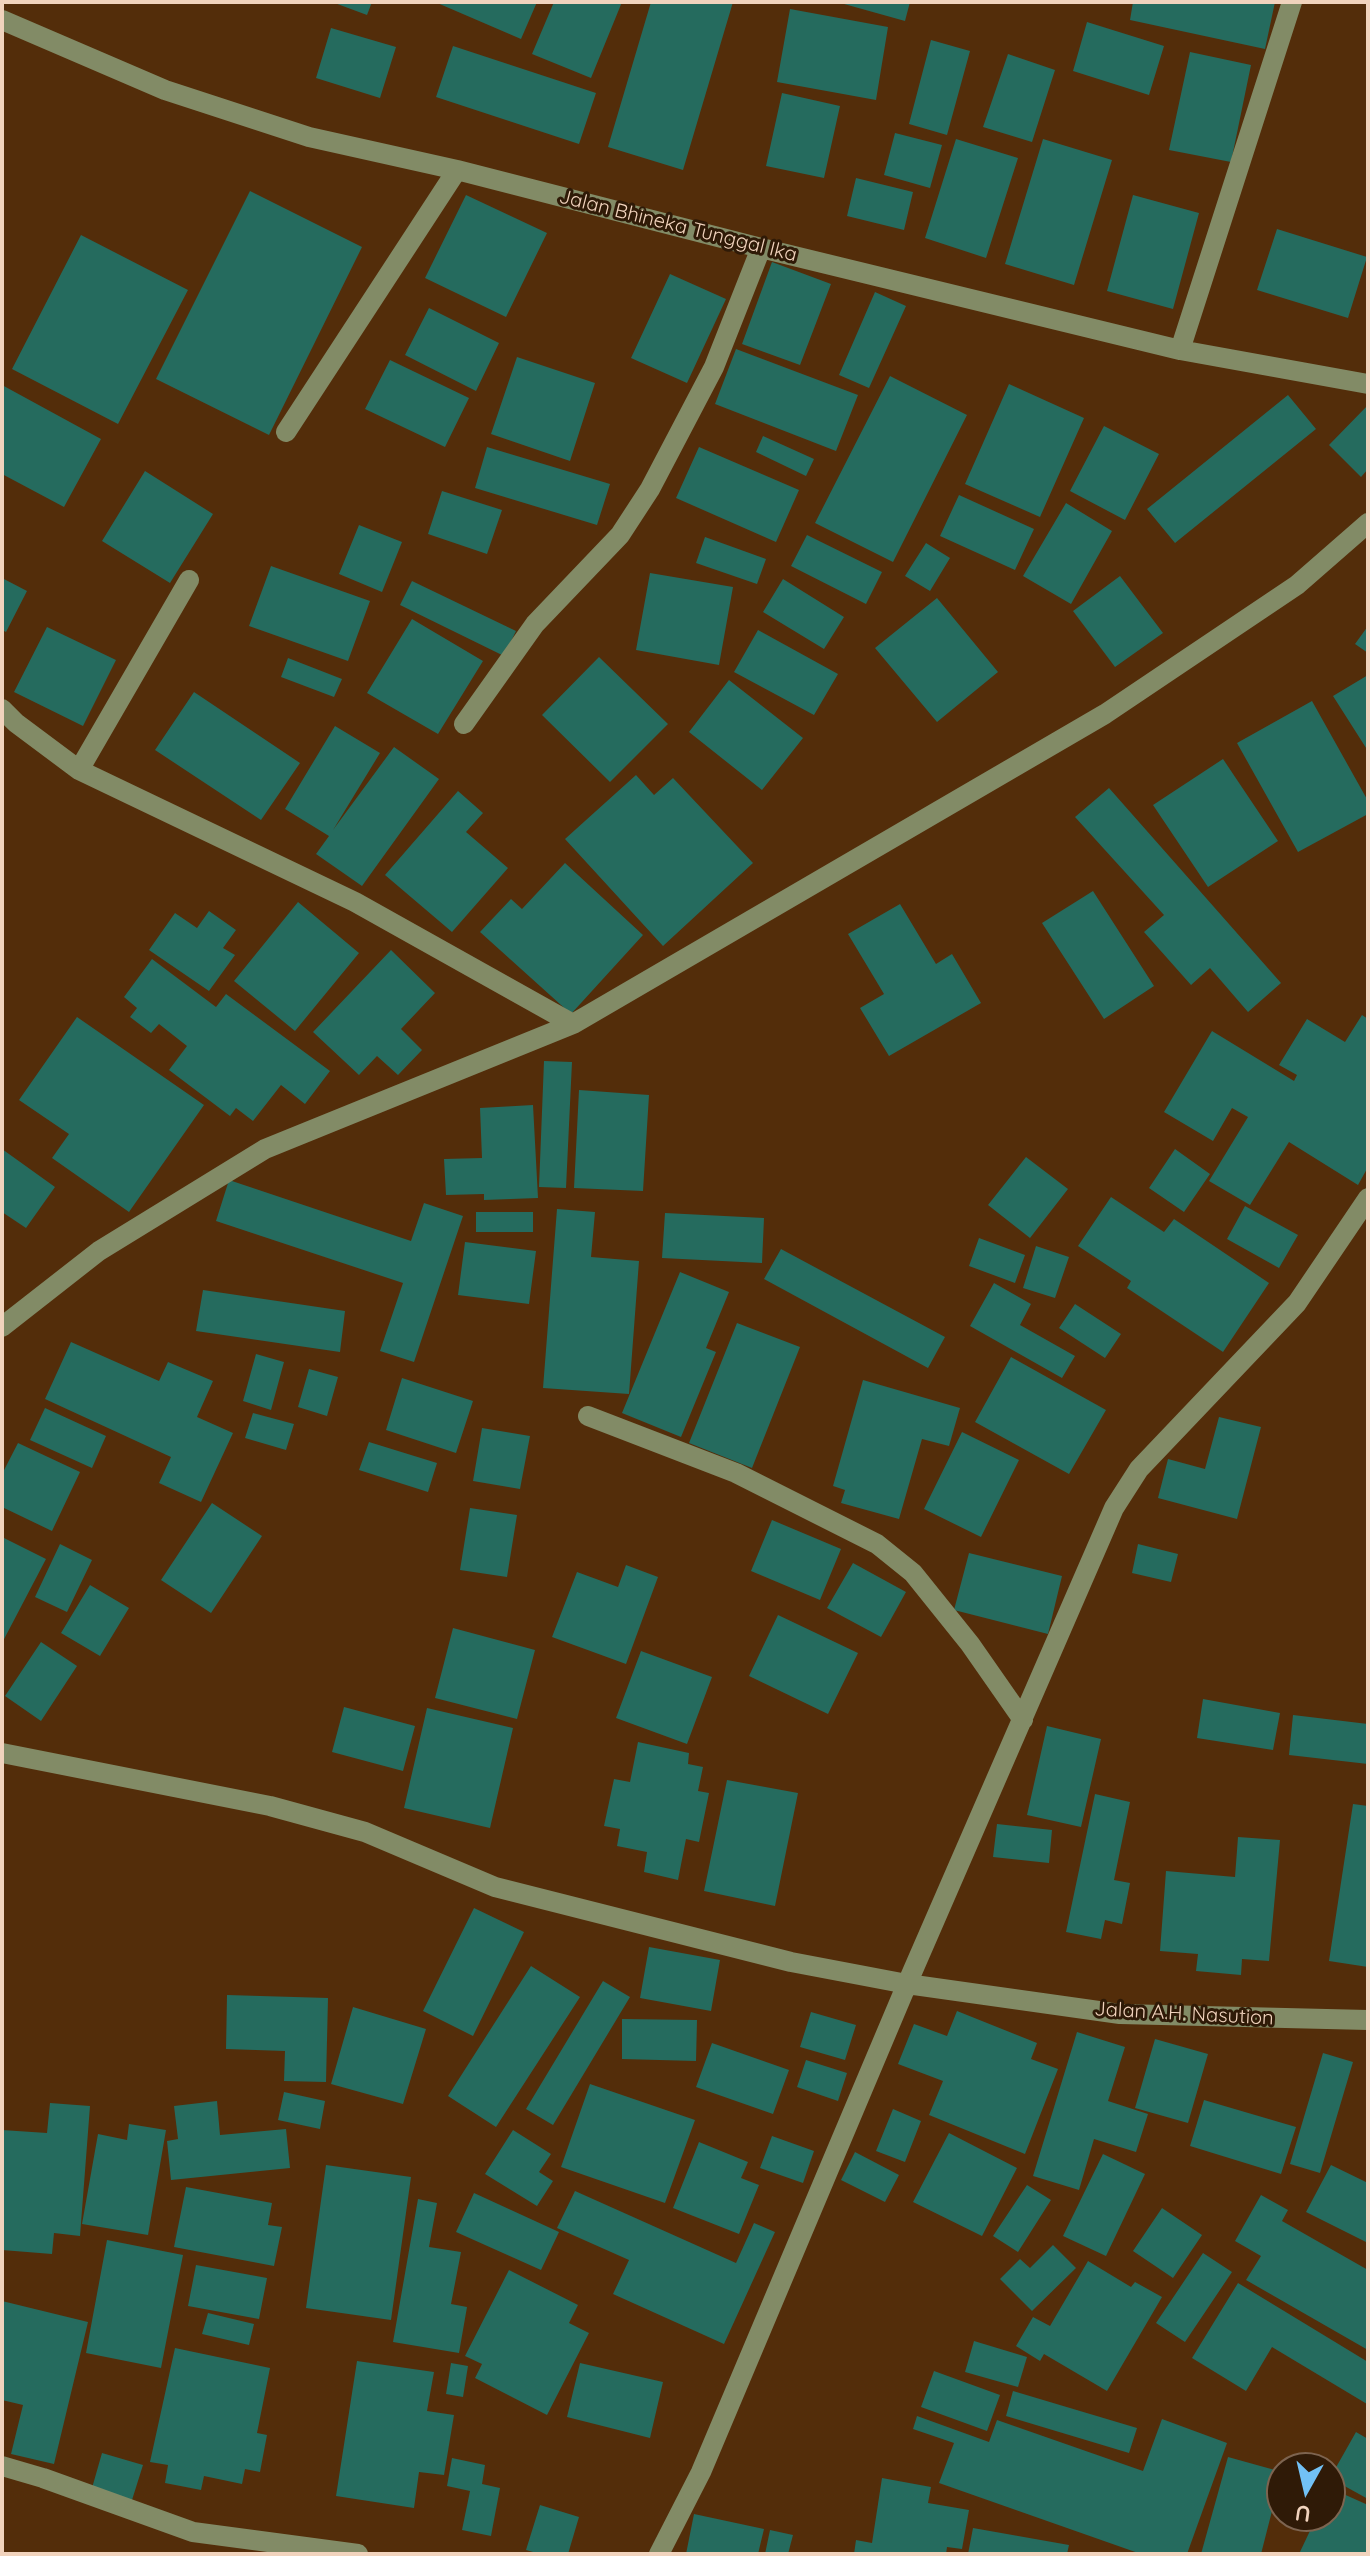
<!DOCTYPE html>
<style>
body{margin:0}
#map{position:relative;width:1370px;height:2556px;overflow:hidden;background:#532d0a;font-family:Quicksand,sans-serif}
canvas{display:block}
.frame{position:absolute;inset:0;border:4px solid #f1d3bd;pointer-events:none}
.north{position:absolute;left:1266px;top:2452px;width:80px;height:80px;box-sizing:border-box;background:#2f1a07;border:2px solid #7d6450;border-radius:50%;rotate:188deg;font-size:22px;font-weight:700;line-height:32px;text-align:center;color:#f1d3bd}
.north::after{content:'';display:block;margin:auto;width:28px;height:36px;background:#72c1f5;clip-path:polygon(50% 0,100% 100%,50% 72%,0 100%)}
</style>
<div id="map">
<canvas width="1370" height="2556"></canvas>
<div class="frame"></div>
<div class="north">U</div>
</div>
<script>
const ctx = document.querySelector('canvas').getContext('2d');
ctx.lineJoin = 'round';
function fill(path, color) {
  ctx.fillStyle = color;
  ctx.fill(path, 'evenodd');
}
function poly(rows) {
  const path = new Path2D();
  for (const r of rows) {
    path.moveTo(r[0], r[1]);
    for (let i = 2; i < r.length; i += 2) path.lineTo(r[i], r[i + 1]);
  }
  return path;
}
function stroke(path, color, width, dash) {
  ctx.strokeStyle = color;
  ctx.lineWidth = width;
  ctx.lineCap = dash ? 'butt' : 'round';
  ctx.setLineDash(dash || []);
  ctx.stroke(path);
}
function drawText(font, color, halo, rows, align = 'center') {
  ctx.font = font + ' Quicksand,sans-serif';
  ctx.lineWidth = 6;
  ctx.setLineDash([]);
  ctx.textBaseline = 'middle';
  ctx.strokeStyle = halo;
  ctx.fillStyle = color;
  for (const [text, x, y, turn = 0] of rows) {
    ctx.save();
    ctx.translate(x, y);
    ctx.rotate((+turn || 0) * Math.PI / 180);
    ctx.textAlign = isNaN(turn) ? turn : align;
    if (halo) ctx.strokeText(text, 0, 0);
    ctx.fillText(text, 0, 0);
    ctx.restore();
  }
}
const building = poly([
 [332,2,372,2,367,15],
 [435,2,537,2,521,39],
 [554,2,622,2,591,78,532,54],
 [651,2,733,2,683,170,608,147],
 [837,2,910,2,905,21],
 [1133,2,1275,2,1265,49,1130,20],
 [790,9,888,27,876,100,777,82],
 [1087,22,1164,46,1149,95,1073,71],
 [331,28,396,47,380,98,316,78],
 [931,40,970,51,947,135,909,124],
 [453,46,596,93,579,144,436,97],
 [1190,52,1251,65,1231,162,1169,150],
 [1008,54,1055,70,1032,142,983,127],
 [782,93,840,106,824,178,766,166],
 [895,133,942,145,930,188,884,175],
 [956,139,1018,158,986,258,925,238],
 [1043,139,1112,160,1074,285,1005,264],
 [856,178,913,192,904,230,847,216],
 [250,191,362,247,269,435,156,379],
 [466,195,547,233,506,317,425,278],
 [1133,195,1199,213,1173,309,1107,291],
 [1277,229,1367,257,1348,318,1257,290],
 [81,235,188,290,118,424,12,369],
 [772,262,831,284,800,365,742,344],
 [670,274,726,299,687,383,631,358],
 [875,292,906,306,869,388,839,375],
 [429,308,499,343,476,391,405,355],
 [736,349,858,395,836,451,715,404],
 [517,357,595,383,570,461,491,434],
 [390,360,469,398,445,447,365,409],
 [890,376,967,415,893,562,815,523],
 [1009,384,1084,418,1040,517,965,484],
 [2,385,101,439,64,507,2,474],
 [1288,395,1316,429,1175,543,1147,509],
 [1368,405,1368,469,1361,477,1329,445],
 [1104,426,1159,454,1125,520,1070,491],
 [763,436,814,459,806,476,756,452],
 [487,447,610,484,597,525,475,488],
 [699,447,799,490,776,542,676,498],
 [145,471,213,514,170,583,102,541],
 [442,491,502,510,487,554,428,534],
 [959,495,1034,529,1015,570,940,536],
 [1066,503,1112,531,1071,604,1023,576],
 [359,525,402,542,382,592,339,574],
 [807,535,882,572,866,604,791,566],
 [705,537,766,559,757,584,696,563],
 [926,543,950,558,930,591,905,576],
 [271,566,370,601,348,661,249,626],
 [650,573,733,587,719,665,636,650],
 [1120,576,1163,633,1115,667,1073,611],
 [2,578,27,591,6,632,2,630],
 [783,579,844,617,824,649,763,612],
 [412,581,516,631,504,656,400,605],
 [937,598,998,672,937,722,875,648],
 [412,619,483,661,438,734,367,693],
 [1368,626,1368,653,1355,644],
 [47,627,116,660,83,726,14,692],
 [758,630,838,674,814,715,734,672],
 [599,657,668,724,610,782,542,715],
 [288,658,342,679,334,697,281,677],
 [1368,675,1368,751,1333,696],
 [729,680,803,738,762,790,689,732],
 [194,692,300,763,261,820,155,750],
 [1312,701,1368,801,1368,814,1298,852,1237,743],
 [335,726,380,753,333,830,394,747,439,779,362,886,316,854,329,836,285,809],
 [1223,759,1278,841,1208,887,1153,805],
 [636,775,654,795,673,778,753,863,663,946,565,839],
 [1109,788,1281,983,1248,1012,1210,968,1191,985,1144,932,1164,915,1075,817],
 [458,791,483,813,466,832,508,868,452,932,385,875],
 [565,863,643,935,571,1014,480,932,511,899,522,909],
 [1093,891,1154,986,1104,1019,1042,923],
 [298,902,359,953,295,1031,234,981],
 [900,904,936,964,952,954,981,1003,889,1056,860,1008,884,994,848,934],
 [209,911,236,930,223,948,235,955,209,991,149,950,175,913,197,928],
 [391,950,435,993,401,1029,422,1050,398,1075,377,1056,359,1075,313,1032],
 [152,959,216,1007,226,994,330,1071,305,1104,281,1085,253,1121,236,1108,230,1116,169,1070,187,1046,159,1024,151,1033,130,1017,137,1008,124,997],
 [1362,1015,1368,1019,1368,1167,1358,1185,1289,1142,1250,1205,1209,1181,1248,1117,1232,1108,1213,1141,1164,1112,1212,1031,1294,1081,1297,1075,1279,1065,1307,1019,1345,1042],
 [77,1017,204,1105,129,1212,52,1158,69,1134,19,1100],
 [544,1061,572,1062,566,1188,539,1187],
 [579,1090,649,1095,643,1191,574,1188],
 [533,1105,538,1198,484,1200,484,1194,446,1195,444,1159,482,1158,480,1108],
 [2,1149,55,1187,26,1228,2,1212],
 [1175,1149,1210,1174,1184,1212,1149,1188],
 [1026,1157,1068,1189,1030,1238,988,1205],
 [229,1180,411,1241,424,1203,463,1216,414,1362,380,1351,403,1283,216,1221],
 [1111,1197,1164,1232,1174,1219,1269,1283,1223,1352,1127,1288,1131,1281,1078,1246],
 [1245,1206,1298,1235,1279,1268,1227,1239],
 [557,1209,595,1212,591,1257,639,1261,629,1394,543,1388],
 [476,1212,533,1212,533,1232,476,1232],
 [665,1213,764,1218,762,1263,662,1258],
 [979,1238,1025,1255,1015,1283,969,1266],
 [465,1242,536,1251,529,1304,458,1295],
 [1036,1246,1069,1257,1055,1298,1023,1288],
 [781,1249,945,1337,928,1368,764,1279],
 [680,1272,729,1292,706,1348,716,1352,681,1437,622,1413],
 [994,1283,1031,1304,1020,1325,1075,1356,1062,1378,970,1326],
 [203,1290,345,1311,340,1352,196,1331],
 [1075,1304,1121,1334,1105,1358,1059,1328],
 [737,1323,800,1347,752,1468,689,1443],
 [71,1342,159,1381,168,1362,213,1381,197,1417,233,1433,201,1502,159,1483,171,1457,45,1399],
 [256,1354,284,1362,271,1410,243,1401],
 [1011,1357,1106,1410,1069,1474,975,1422],
 [309,1369,338,1377,327,1416,298,1407],
 [402,1378,473,1401,456,1453,386,1430],
 [863,1380,960,1408,949,1446,922,1439,899,1519,841,1503,845,1490,833,1486],
 [45,1408,106,1436,92,1468,30,1440],
 [253,1413,294,1424,286,1450,245,1438],
 [1219,1417,1261,1427,1237,1519,1158,1498,1168,1459,1205,1469],
 [482,1428,530,1436,520,1489,473,1481],
 [962,1432,1019,1460,981,1537,924,1509],
 [369,1442,437,1463,428,1492,359,1470],
 [18,1443,80,1472,52,1531,2,1507,2,1474],
 [212,1503,262,1536,211,1613,161,1580],
 [470,1508,517,1515,507,1577,460,1570],
 [772,1520,841,1549,820,1600,751,1571],
 [2,1537,46,1559,2,1643],
 [60,1544,92,1560,67,1612,35,1597],
 [1138,1544,1178,1554,1171,1582,1132,1573],
 [969,1553,1062,1576,1048,1634,954,1610],
 [853,1563,906,1592,881,1637,827,1608],
 [626,1565,658,1577,626,1664,552,1637,577,1572,618,1587],
 [90,1585,129,1608,100,1656,61,1633],
 [778,1615,858,1653,828,1714,749,1676],
 [453,1628,535,1650,517,1719,435,1698],
 [41,1642,77,1666,41,1721,5,1696],
 [641,1651,712,1677,687,1744,616,1718],
 [1203,1699,1280,1713,1273,1750,1197,1738],
 [344,1707,415,1726,403,1771,332,1752],
 [427,1708,513,1728,490,1828,404,1808],
 [1293,1715,1368,1724,1368,1764,1289,1755],
 [1047,1726,1101,1739,1081,1827,1027,1815],
 [638,1742,689,1753,688,1764,703,1767,698,1791,709,1793,699,1842,686,1839,678,1880,644,1872,647,1852,617,1846,620,1829,604,1826,614,1779,630,1782],
 [727,1780,798,1793,775,1906,704,1891],
 [1095,1794,1130,1802,1114,1880,1130,1883,1122,1924,1105,1920,1101,1939,1066,1932],
 [1353,1804,1368,1806,1368,1967,1329,1961],
 [997,1824,1052,1830,1049,1863,993,1857],
 [1238,1837,1280,1840,1269,1961,1242,1959,1241,1975,1196,1971,1198,1954,1160,1951,1166,1871,1235,1877],
 [474,1908,524,1932,473,2036,423,2011],
 [649,1947,720,1960,711,2011,640,1998],
 [531,1966,580,1997,496,2127,448,2096],
 [603,1981,630,1997,553,2125,526,2109],
 [227,1995,328,1998,326,2082,284,2081,285,2051,226,2049],
 [353,2007,426,2029,403,2104,331,2084],
 [957,2011,1037,2043,1031,2059,1058,2069,1025,2154,929,2115,943,2081,898,2064,914,2024,947,2036],
 [811,2012,856,2025,845,2060,800,2047],
 [622,2019,697,2020,696,2061,622,2059],
 [1077,2032,1125,2047,1108,2101,1148,2114,1136,2152,1094,2139,1079,2190,1033,2176],
 [1155,2039,1208,2054,1188,2123,1135,2108],
 [712,2043,789,2070,773,2114,696,2087],
 [1323,2053,1353,2062,1320,2173,1290,2164],
 [806,2060,847,2073,838,2101,797,2087],
 [590,2084,695,2120,665,2203,561,2167],
 [284,2092,325,2101,320,2129,278,2120],
 [1204,2100,1296,2127,1281,2174,1190,2146],
 [217,2101,220,2135,286,2129,290,2168,171,2180,167,2141,178,2139,174,2106],
 [50,2103,90,2106,80,2236,54,2233,52,2254,2,2250,2,2130,47,2133],
 [893,2109,921,2121,905,2162,876,2151],
 [129,2124,166,2130,148,2235,82,2224,98,2134,127,2140],
 [513,2130,551,2154,539,2172,553,2181,537,2206,485,2174],
 [949,2133,1017,2168,982,2236,913,2202],
 [772,2136,814,2151,803,2183,760,2168],
 [699,2142,748,2162,741,2178,759,2185,739,2234,673,2208],
 [855,2152,899,2175,885,2202,841,2180],
 [1103,2154,1145,2174,1106,2256,1063,2236],
 [326,2165,411,2177,391,2320,306,2308],
 [1331,2165,1368,2183,1368,2243,1306,2212],
 [1027,2185,1051,2200,1018,2252,993,2236],
 [186,2187,272,2203,268,2225,282,2227,274,2266,174,2247],
 [575,2191,736,2263,754,2223,775,2232,724,2344,613,2294,629,2260,557,2228],
 [474,2193,559,2232,541,2270,456,2232],
 [1261,2195,1288,2210,1282,2221,1368,2270,1368,2350,1246,2280,1261,2256,1235,2241],
 [418,2199,437,2203,429,2247,461,2252,451,2304,467,2307,459,2353,393,2342],
 [1162,2208,1202,2235,1173,2278,1133,2251],
 [107,2240,183,2255,161,2368,86,2353],
 [1053,2245,1076,2268,1032,2311,1000,2279,1020,2259,1030,2268],
 [1203,2253,1232,2272,1185,2342,1156,2323],
 [1088,2261,1131,2287,1135,2282,1162,2297,1107,2391,1044,2354,1040,2361,1016,2346,1033,2317,1050,2326],
 [196,2265,267,2278,259,2319,188,2306],
 [509,2270,578,2305,569,2323,589,2333,547,2415,475,2378,482,2364,465,2356],
 [1238,2283,1368,2362,1367,2404,1272,2347,1246,2391,1192,2358],
 [2,2301,88,2322,54,2464,11,2454,23,2405,2,2400],
 [208,2313,254,2324,249,2345,202,2334],
 [974,2341,1027,2357,1018,2387,965,2372],
 [175,2348,270,2368,257,2433,267,2435,260,2472,245,2469,242,2484,204,2476,201,2490,165,2483,168,2465,150,2462],
 [357,2361,434,2372,427,2411,454,2415,444,2475,419,2472,414,2508,336,2496],
 [451,2363,468,2366,463,2397,446,2394],
 [580,2363,663,2382,650,2438,567,2417],
 [934,2371,1000,2395,987,2431,921,2407],
 [1013,2391,1137,2428,1129,2453,1006,2416],
 [917,2416,989,2442,997,2420,1143,2471,1162,2419,1227,2443,1187,2554,1141,2554,939,2483,954,2443,913,2429],
 [1356,2432,1368,2439,1368,2499,1330,2478],
 [102,2453,143,2465,132,2500,92,2488],
 [1228,2457,1282,2472,1261,2554,1201,2554],
 [452,2458,485,2465,482,2484,500,2488,491,2536,462,2530,470,2491,447,2486],
 [882,2478,931,2487,928,2503,969,2510,962,2549,947,2547,946,2554,854,2554,856,2540,872,2543],
 [1330,2488,1368,2505,1368,2554,1299,2554,1317,2516,1330,2516],
 [540,2505,579,2517,568,2554,540,2554,526,2550],
 [694,2514,764,2529,758,2554,686,2554],
 [973,2528,1069,2545,1067,2554,968,2554],
 [770,2530,793,2535,788,2554,765,2554]
]);
const minor = poly([
 [2,20,165,90,309,137,457,170,761,248,1180,350,1368,384],
 [1180,350,1292,2],
 [286,432,457,170],
 [2,709,16,723,79,770,355,902,573,1024],
 [464,724,535,624,620,535,650,489,714,367,761,248],
 [79,770,189,580],
 [2,1327,99,1251,265,1149,573,1024,1105,714,1297,585,1368,523],
 [588,1416,736,1473,877,1544,913,1573,970,1644,1023,1720],
 [2,1753,270,1806,365,1832,495,1887,791,1962,907,1984,1120,2014,1368,2020],
 [2,2466,43,2478,193,2532,358,2554],
 [659,2554,701,2472,907,1984,1114,1508,1139,1469,1297,1303,1368,1198]
]);
const streetNames = [
 ["Jalan Bhineka Tunggal Ika",678,226,14],
 ["Jalan A.H. Nasution",1184,2014,3]
];
fill(building, '#256b5e');
stroke(minor, '#828b66', 20);
drawText('20px', '#f1d3bd', '#2f1a07', streetNames);
</script>
